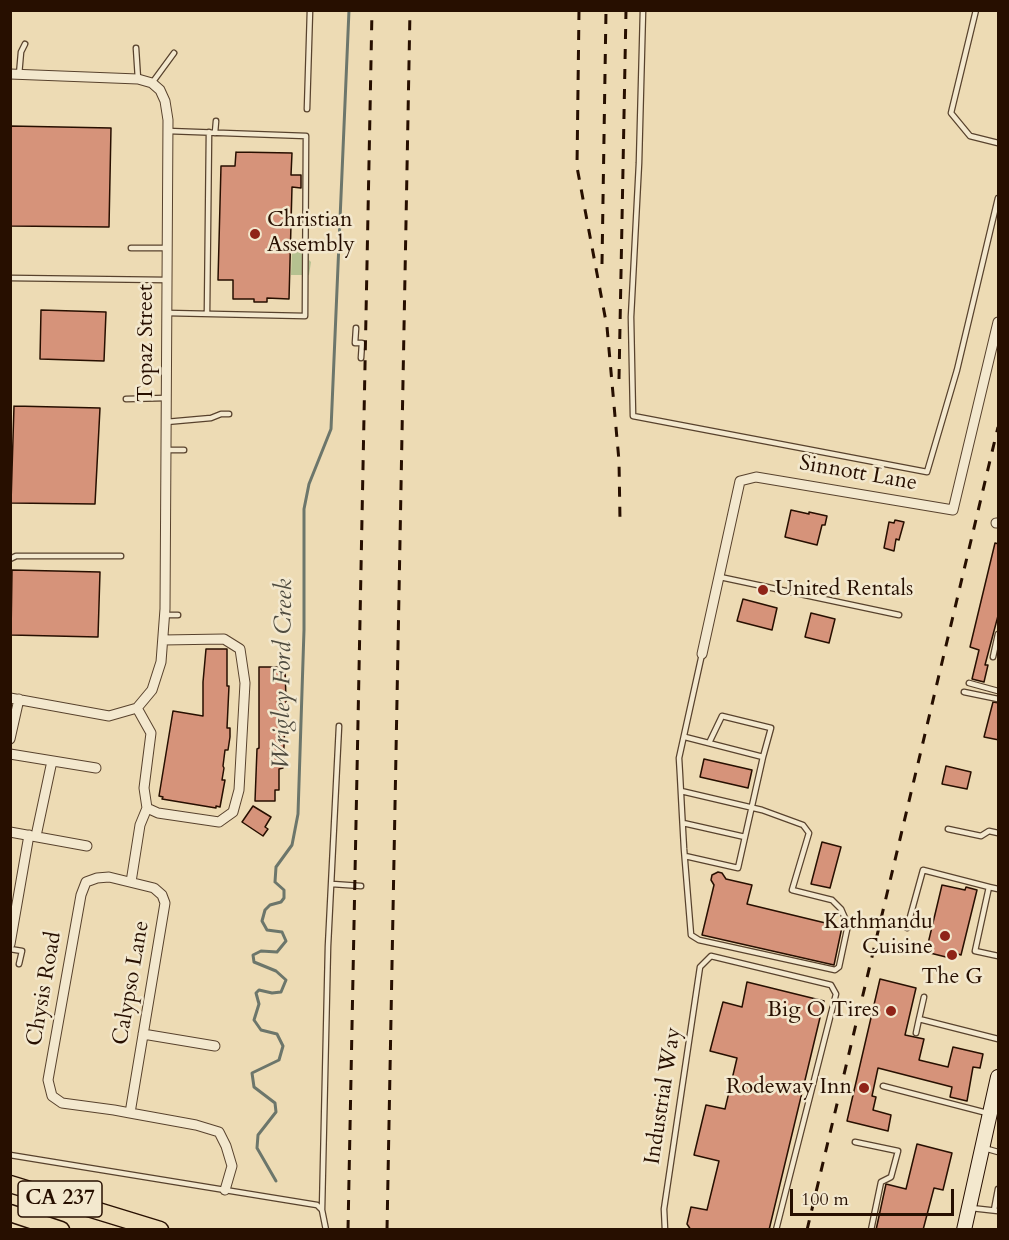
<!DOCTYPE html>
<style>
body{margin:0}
#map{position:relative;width:1009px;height:1240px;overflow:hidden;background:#eddbb4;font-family:Cardo,serif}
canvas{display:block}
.frame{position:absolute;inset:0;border:12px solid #270f00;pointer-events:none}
.scale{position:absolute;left:790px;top:1189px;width:164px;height:27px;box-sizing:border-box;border:3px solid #270f00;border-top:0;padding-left:8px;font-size:18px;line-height:21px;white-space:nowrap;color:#270f00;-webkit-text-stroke:4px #f3e8ce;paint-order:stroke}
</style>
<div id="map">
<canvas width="1009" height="1240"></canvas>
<div class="frame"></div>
<div class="scale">100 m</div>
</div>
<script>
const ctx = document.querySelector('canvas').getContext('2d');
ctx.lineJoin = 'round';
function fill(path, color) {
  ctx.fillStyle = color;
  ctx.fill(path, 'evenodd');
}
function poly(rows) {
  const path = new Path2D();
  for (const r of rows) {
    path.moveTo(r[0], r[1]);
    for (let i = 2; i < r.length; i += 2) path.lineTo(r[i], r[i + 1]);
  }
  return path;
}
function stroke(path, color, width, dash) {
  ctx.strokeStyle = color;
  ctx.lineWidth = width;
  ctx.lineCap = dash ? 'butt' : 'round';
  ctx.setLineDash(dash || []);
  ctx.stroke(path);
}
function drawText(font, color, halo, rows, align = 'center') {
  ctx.font = font + ' Cardo,serif';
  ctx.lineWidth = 5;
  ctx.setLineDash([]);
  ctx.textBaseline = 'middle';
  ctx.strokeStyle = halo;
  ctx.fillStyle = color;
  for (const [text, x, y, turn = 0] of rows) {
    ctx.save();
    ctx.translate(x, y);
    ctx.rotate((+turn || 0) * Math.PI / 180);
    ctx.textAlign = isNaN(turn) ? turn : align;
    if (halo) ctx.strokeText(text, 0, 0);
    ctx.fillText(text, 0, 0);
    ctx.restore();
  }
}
const green = poly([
 [292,250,309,250,309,260,311,262,309,275,291,275]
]);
const stream = poly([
 [276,1181,257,1148,258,1135,276,1112,275,1103,254,1087,252,1073,279,1060,283,1046,277,1034,261,1030,254,1020,259,1004,256,993,259,990,272,993,281,992,286,980,276,971,254,962,253,955,261,951,277,952,286,941,282,932,267,930,262,921,265,910,270,905,281,902,284,898,284,890,275,882,276,867,292,845,298,814,304,630,304,509,309,484,331,429,349,10]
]);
const building = poly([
 [10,126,111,128,109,227,10,226,10,126],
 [236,152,292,153,291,175,301,175,301,188,292,187,289,299,267,298,267,302,254,302,254,299,233,299,233,280,218,280,221,166,235,166,236,152],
 [41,310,106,312,104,361,40,359,41,310],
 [14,406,100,408,95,504,11,503,14,406],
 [791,510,809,514,809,512,827,516,825,525,822,525,817,545,785,537,791,510],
 [895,520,904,522,899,540,896,539,894,551,884,548,889,522,894,523,895,520],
 [995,543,999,544,999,612,985,665,988,665,984,682,972,679,979,650,970,647,995,543],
 [12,570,100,572,98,637,11,635,12,570],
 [743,599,777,608,772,630,737,621,743,599],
 [811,613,835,619,829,643,805,637,811,613],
 [206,649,227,649,227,686,229,686,227,728,230,728,230,737,228,750,225,750,223,766,224,768,222,780,225,780,220,807,216,806,216,808,162,799,163,797,159,796,173,711,203,716,203,682,206,649],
 [259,667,285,667,286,700,283,768,279,769,279,790,275,790,275,801,255,801,257,749,259,748,259,667],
 [993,702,999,703,999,740,984,737,993,702],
 [704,759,752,770,748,788,700,777,704,759],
 [946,766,971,772,967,789,942,784,946,766],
 [253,806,271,817,265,827,268,829,263,836,242,822,253,806],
 [822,842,841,847,830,888,811,884,822,842],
 [718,872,722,873,726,879,752,885,747,904,842,927,834,965,702,935,714,885,711,880,712,875,718,872],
 [942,885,965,890,966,887,977,890,961,955,955,953,954,959,926,952,942,885],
 [880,979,916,988,905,1035,924,1039,919,1060,948,1067,953,1047,983,1054,980,1068,973,1067,967,1101,950,1097,952,1087,878,1068,872,1096,876,1097,873,1110,891,1115,888,1131,847,1121,880,979],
 [747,982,824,1001,769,1230,691,1230,687,1224,691,1207,707,1210,719,1161,694,1155,706,1105,725,1109,737,1058,710,1051,723,1002,742,1007,747,982],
 [917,1144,952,1153,943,1190,934,1188,923,1230,876,1230,886,1184,906,1189,917,1144]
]);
const lane = poly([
 [643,10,639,163,631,317,633,416,927,472,957,370,998,198],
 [976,10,951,113,970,136,998,143],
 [136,48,138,79],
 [19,75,21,52,25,44],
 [152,83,174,53],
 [307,109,310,10],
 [215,133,216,121],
 [131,248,167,248],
 [10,278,167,280],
 [167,313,305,316,306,136,168,131],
 [207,314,209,132],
 [356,328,355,343,362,343,361,358],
 [126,399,166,398],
 [166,422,211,418,221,414,229,414],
 [166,450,184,450],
 [10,559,16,556,121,556],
 [720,577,899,615],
 [166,615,178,615],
 [993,657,998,634],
 [969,683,998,691],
 [964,692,998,699],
 [709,743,722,716,771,728,763,757],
 [681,791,762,810,803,825,809,833,792,890,832,900,841,909,848,925,839,967,835,970,699,940,691,935,684,849,682,813,680,775,679,758,702,654],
 [683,823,745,837],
 [948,829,981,836,989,831,998,833],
 [685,856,738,868,763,757,685,737],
 [332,884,361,886],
 [998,889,989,887,975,951,998,956],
 [907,928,923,870,989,887],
 [10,949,22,951,19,964],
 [919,1019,924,997],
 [916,1033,919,1019,998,1039],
 [883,1086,987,1113],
 [855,1142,898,1151,891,1177,881,1182,871,1230],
 [984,1148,998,1152],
 [10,1155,317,1205,322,1210,326,1230],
 [971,1208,998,1211],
 [322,1210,328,946,339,726],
 [994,1210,998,1189],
 [665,1230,664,1209,700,967,711,956,831,985,836,994,776,1230]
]);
const street = poly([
 [10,74,138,79,152,83,160,90,165,101,168,120,165,609,161,662,152,690,137,708,109,716,10,698],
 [996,523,998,523],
 [702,654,740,481,756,477,953,510,998,322],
 [10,739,19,699],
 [10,754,96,768],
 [147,808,158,813,219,822,233,812,239,790,245,683,240,649,224,639,163,640],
 [10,832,87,846],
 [36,836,52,761],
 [131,882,140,825,147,808,144,788,151,733,137,708],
 [10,944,29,835],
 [143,1034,215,1046],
 [130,1113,165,903,162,895,154,888,109,877,97,878,86,882,81,895,48,1080,52,1096,62,1103,114,1110,130,1113,196,1125,219,1132,226,1146,232,1166,225,1190]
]);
const secondary = poly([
 [964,1230,998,1077]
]);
const highway = poly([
 [10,1184,160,1230],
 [10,1213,61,1230]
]);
const rail = poly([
 [579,10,577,167,607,327,619,461,620,520],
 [602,264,606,10],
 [619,379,626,10],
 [348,1230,372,10],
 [387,1230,410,10],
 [807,1230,998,427]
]);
const markers = [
 [255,234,6,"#8f2418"],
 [763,590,6,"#8f2418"],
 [945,936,6,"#8f2418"],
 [952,955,6,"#8f2418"],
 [891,1011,6,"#8f2418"],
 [864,1088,6,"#8f2418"]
];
const shields = [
 [60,1199,84]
];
const shieldNames = [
 ["CA 237",60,1199]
];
const poiNames = [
 ["Christian",267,221,"left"],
 ["Assembly",267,246,"left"],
 ["United Rentals",775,590,"left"],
 ["Kathmandu",933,923],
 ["Cuisine",933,948],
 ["The G",952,978,"center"],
 ["Big O Tires",879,1011],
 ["Rodeway Inn",852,1088]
];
const streetNames = [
 ["Topaz Street",147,343,-90],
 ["Sinnott Lane",858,474,10],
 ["Calypso Lane",132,983,-80],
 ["Chysis Road",45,989,-80],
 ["Industrial Way",664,1096,-81]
];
const waterNames = [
 ["Wrigley Ford Creek",284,674,-89]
];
fill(green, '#b5c190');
stroke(stream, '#6c766b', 3);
fill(building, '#d6937a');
stroke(building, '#270f00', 1.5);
stroke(lane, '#58422d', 7);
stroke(street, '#58422d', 11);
stroke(secondary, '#270f00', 16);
stroke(highway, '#270f00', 19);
stroke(lane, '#f3e8ce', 4.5);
stroke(street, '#f3e8ce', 9);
stroke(secondary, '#f3e8ce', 14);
stroke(highway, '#eddbb4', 16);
stroke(rail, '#270f00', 3, [10, 10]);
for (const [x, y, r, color] of markers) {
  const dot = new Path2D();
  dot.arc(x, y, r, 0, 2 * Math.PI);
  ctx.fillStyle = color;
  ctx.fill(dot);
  stroke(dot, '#f3e8ce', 2);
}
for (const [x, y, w] of shields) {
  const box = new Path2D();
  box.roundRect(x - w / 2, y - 18, w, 36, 4.5);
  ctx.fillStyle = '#f3e8ce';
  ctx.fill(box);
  stroke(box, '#270f00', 1.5);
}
drawText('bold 21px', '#270f00', null, shieldNames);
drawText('22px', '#270f00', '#f3e8ce', poiNames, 'right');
drawText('22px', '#270f00', '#f3e8ce', streetNames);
drawText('italic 24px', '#4f4b3f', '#f3e8ce', waterNames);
</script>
